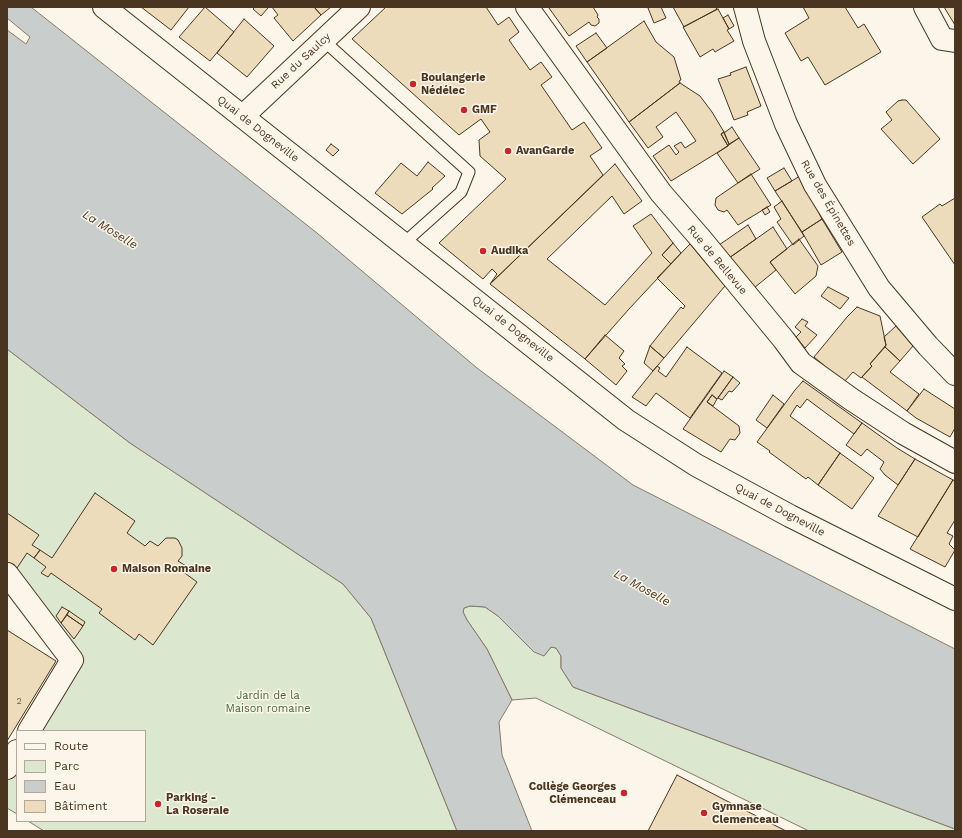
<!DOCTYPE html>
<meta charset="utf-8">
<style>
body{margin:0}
#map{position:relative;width:962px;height:838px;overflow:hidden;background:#fbf6e9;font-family:"Work Sans",sans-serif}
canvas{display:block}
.frame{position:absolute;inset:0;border:8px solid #4a3520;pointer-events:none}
.legend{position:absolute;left:16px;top:730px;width:130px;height:92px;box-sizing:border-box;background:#fbf6e9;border:1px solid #b4a999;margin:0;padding:5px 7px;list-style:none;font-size:12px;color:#4a3520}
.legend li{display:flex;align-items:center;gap:8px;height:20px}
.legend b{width:20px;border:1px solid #b4a999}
</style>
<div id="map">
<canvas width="962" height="838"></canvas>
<div class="frame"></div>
<ul class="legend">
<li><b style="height:5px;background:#fbf6e9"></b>Route</li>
<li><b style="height:11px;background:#dce7d0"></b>Parc</li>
<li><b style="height:11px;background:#c9cecd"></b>Eau</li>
<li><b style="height:11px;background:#ecdcbc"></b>Bâtiment</li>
</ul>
</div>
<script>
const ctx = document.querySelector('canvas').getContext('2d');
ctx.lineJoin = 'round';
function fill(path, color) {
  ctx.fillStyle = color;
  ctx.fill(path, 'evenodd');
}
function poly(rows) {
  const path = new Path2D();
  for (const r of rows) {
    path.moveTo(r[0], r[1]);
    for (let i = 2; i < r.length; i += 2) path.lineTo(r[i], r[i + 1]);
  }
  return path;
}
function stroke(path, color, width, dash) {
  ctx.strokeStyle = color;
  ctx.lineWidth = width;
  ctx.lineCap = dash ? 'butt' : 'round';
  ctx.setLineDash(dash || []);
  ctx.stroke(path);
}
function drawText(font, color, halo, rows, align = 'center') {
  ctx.font = font + ' "Work Sans",sans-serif';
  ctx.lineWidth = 3;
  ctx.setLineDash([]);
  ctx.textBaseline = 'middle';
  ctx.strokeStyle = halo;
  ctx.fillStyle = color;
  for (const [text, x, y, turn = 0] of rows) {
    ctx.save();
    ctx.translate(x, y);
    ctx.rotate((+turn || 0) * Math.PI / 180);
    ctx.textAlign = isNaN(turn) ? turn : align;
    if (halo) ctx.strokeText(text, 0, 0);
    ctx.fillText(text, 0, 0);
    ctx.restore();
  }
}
const green = poly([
 [7,349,130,443,343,584,371,618,457,831,44,831,28,821,145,821,145,731,29,731,72,660,7,574,7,349],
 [470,606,485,607,498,616,544,656,551,647,556,648,561,656,561,668,573,687,955,829,955,831,809,831,536,698,512,700,487,649,467,620,463,612,464,608,470,606],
 [17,751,17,814,7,808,7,768,17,751]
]);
const water = poly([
 [7,7,31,7,317,233,477,368,633,485,955,649,955,829,573,687,561,668,561,656,556,648,551,647,544,656,534,652,498,616,485,607,470,606,464,608,463,612,467,620,487,649,512,700,499,722,502,755,532,831,457,831,371,618,343,584,130,443,7,349,7,30,26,44,30,37,7,18,7,7]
]);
const building = poly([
 [141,7,189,7,171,30,141,7],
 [205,7,234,32,210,61,179,37,205,7],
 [255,7,267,7,268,8,261,16,253,9,255,7],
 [272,7,314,7,321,15,293,41,274,18,278,15,272,7],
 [314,7,331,7,321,15,314,7],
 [386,7,486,7,498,25,509,17,519,32,509,40,530,70,541,62,552,77,541,85,572,130,584,122,602,148,590,156,603,175,490,284,497,274,492,269,483,279,439,243,506,179,480,156,479,140,490,132,481,119,459,135,352,39,386,7],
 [551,7,593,7,598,15,597,17,599,19,599,23,595,26,591,25,589,22,569,36,549,8,551,7],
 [651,7,661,7,666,18,654,23,648,8,651,7],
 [673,7,715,7,717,9,684,27,673,7],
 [803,7,845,7,858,28,864,24,881,52,825,85,808,57,801,61,785,33,809,18,803,7],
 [944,7,955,7,955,25,944,7],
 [718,9,729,29,727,30,734,41,715,52,713,49,700,57,683,27,718,9],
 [728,15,734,26,729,29,723,18,728,15],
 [244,19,274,46,247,77,217,53,244,19],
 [644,21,656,42,674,57,681,80,679,81,680,83,629,122,587,62,644,21],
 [596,33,607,48,587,62,576,46,596,33],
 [746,67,761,106,747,112,748,115,734,120,718,79,731,75,730,73,746,67],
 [680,83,700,96,712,112,724,132,721,134,728,146,671,181,653,156,669,145,676,155,679,152,674,146,681,142,685,148,696,141,676,112,656,127,663,137,648,148,629,122,680,83],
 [902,100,906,100,940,139,913,164,881,129,892,120,886,112,898,101,902,100],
 [732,127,739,138,729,144,724,133,732,127],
 [724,132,729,144,728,146,721,134,724,132],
 [739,138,760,169,738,183,717,153,739,138],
 [331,144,339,150,333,156,326,150,331,144],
 [428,162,445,176,432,188,433,189,402,214,375,193,401,163,417,176,428,162],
 [615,164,642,201,624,214,612,196,547,259,605,305,652,253,633,226,651,214,673,243,662,255,671,264,629,309,585,359,490,284,615,164],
 [784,168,792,181,775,191,767,178,784,168],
 [751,174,771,205,738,225,727,210,724,212,718,210,715,205,716,198,751,174],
 [800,176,822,219,802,232,775,191,800,176],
 [955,198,955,265,922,217,940,204,942,206,955,198],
 [782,201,804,236,793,245,777,222,781,219,774,207,782,201],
 [767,207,770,212,765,215,762,210,767,207],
 [822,219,842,252,821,265,802,232,822,219],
 [748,225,756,239,729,258,719,245,748,225],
 [773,227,787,249,770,262,776,270,754,288,729,258,773,227],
 [799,239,818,266,816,276,795,294,770,262,799,239],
 [673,243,681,253,671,264,662,255,673,243],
 [690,244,725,286,664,358,650,346,681,307,683,309,685,306,657,278,690,244],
 [828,287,849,298,840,309,821,296,828,287],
 [857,307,880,316,886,345,870,364,872,366,861,378,853,372,844,382,814,357,847,317,857,307],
 [802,319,808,322,805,326,817,335,805,348,796,337,801,332,795,327,802,319],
 [896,326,913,346,900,361,885,347,886,345,884,337,896,326],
 [605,335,624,351,619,358,625,364,622,366,627,371,616,385,585,359,605,335],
 [650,346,664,358,653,371,644,363,650,346],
 [687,347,722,373,690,418,656,393,646,406,632,397,657,366,660,368,658,371,666,377,687,347],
 [885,347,900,361,890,372,919,394,907,411,862,377,872,366,870,364,885,347],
 [724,371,733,377,717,399,712,395,707,402,739,426,740,433,735,440,730,439,721,452,683,429,724,371],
 [733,377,740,383,732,392,729,391,722,400,718,398,733,377],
 [803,381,862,423,854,434,807,399,800,408,797,405,790,416,840,453,818,485,808,477,806,479,769,452,770,451,757,442,795,390,803,381],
 [924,389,955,409,955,428,950,437,916,418,907,411,924,389],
 [712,395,717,399,713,406,707,402,712,395],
 [773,395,784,404,767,428,756,420,773,395],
 [862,423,897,448,915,459,898,485,885,475,880,469,884,462,867,449,861,456,846,445,862,423],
 [840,453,874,478,852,509,818,485,840,453],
 [915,459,953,480,918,537,878,516,915,459],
 [953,480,955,481,955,520,947,533,953,536,949,544,955,550,945,567,910,549,953,480],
 [95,493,135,521,127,533,145,546,150,541,158,546,166,538,175,538,178,540,182,548,182,556,178,561,186,566,182,571,197,582,153,645,139,634,135,640,99,613,102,609,51,573,48,577,41,573,46,567,34,558,40,550,52,558,95,493],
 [7,513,39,535,32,545,40,550,34,558,27,553,17,568,7,562,7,513],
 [62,607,69,611,61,623,56,616,62,607],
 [69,611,85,622,83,626,67,615,69,611],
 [67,615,83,626,74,639,61,623,67,615],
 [7,630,56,661,7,741,7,630],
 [677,775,723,799,786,831,648,831,677,775]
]);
const lane = poly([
 [323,40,469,172,461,192,404,243]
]);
const street = poly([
 [527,7,661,193,701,239,784,340,801,363,851,399,903,433,955,462],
 [745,7,754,41,786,124,815,185,879,288,928,346,955,374],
 [925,7,942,39,955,41],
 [243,116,359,7],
 [7,574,72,660,29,731],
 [7,768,17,751]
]);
const primary = poly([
 [104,7,626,420,696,465,790,516,955,599]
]);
const markers = [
 [413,84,4,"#c62828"],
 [464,110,4,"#c62828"],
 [508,151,4,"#c62828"],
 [483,251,4,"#c62828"],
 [114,569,4,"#c62828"],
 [624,793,4,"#c62828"],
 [158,804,4,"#c62828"],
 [704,813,4,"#c62828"]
];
const numberNames = [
 ["2",19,701]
];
const streetNames = [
 ["Rue du Saulcy",301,61,-43],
 ["Quai de Dogneville",258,129,38],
 ["Rue des Épinettes",828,203,60],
 ["Rue de Bellevue",717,260,50],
 ["Quai de Dogneville",513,329,38],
 ["Quai de Dogneville",780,510,28]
];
const poiNames = [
 ["Boulangerie",421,78],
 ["Nédélec",421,91],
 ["GMF",472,110],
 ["AvanGarde",516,151],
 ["Audika",491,251],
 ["Maison Romaine",122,569],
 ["Collège Georges",616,787,"right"],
 ["Clémenceau",616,800,"right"],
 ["Parking -",166,798],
 ["La Roseraie",166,811],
 ["Gymnase",712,807],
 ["Clemenceau",712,820]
];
const parkNames = [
 ["Jardin de la",268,696],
 ["Maison romaine",268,709]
];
const waterNames = [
 ["La Moselle",110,230,32],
 ["La Moselle",642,588,29]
];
fill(green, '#dce7d0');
stroke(green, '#887966', 1);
fill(water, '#c9cecd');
stroke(water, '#887966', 1);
fill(building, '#ecdcbc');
stroke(building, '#4a3520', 1);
stroke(lane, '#4a3520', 13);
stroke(street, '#4a3520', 24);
stroke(primary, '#4a3520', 24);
stroke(lane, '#fbf6e9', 11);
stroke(street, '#fbf6e9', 22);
stroke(primary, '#fbf6e9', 22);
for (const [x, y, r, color] of markers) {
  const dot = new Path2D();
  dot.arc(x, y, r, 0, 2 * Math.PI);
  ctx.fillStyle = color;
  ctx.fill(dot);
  stroke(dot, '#fbf6e9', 1.5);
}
drawText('9px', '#725f47', null, numberNames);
drawText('11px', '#4a3520', '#fbf6e9', streetNames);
drawText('bold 11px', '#4a3520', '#fbf6e9', poiNames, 'left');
drawText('11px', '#436837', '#fbf6e9', parkNames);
drawText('italic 12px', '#4a3520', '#fbf6e9', waterNames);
</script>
